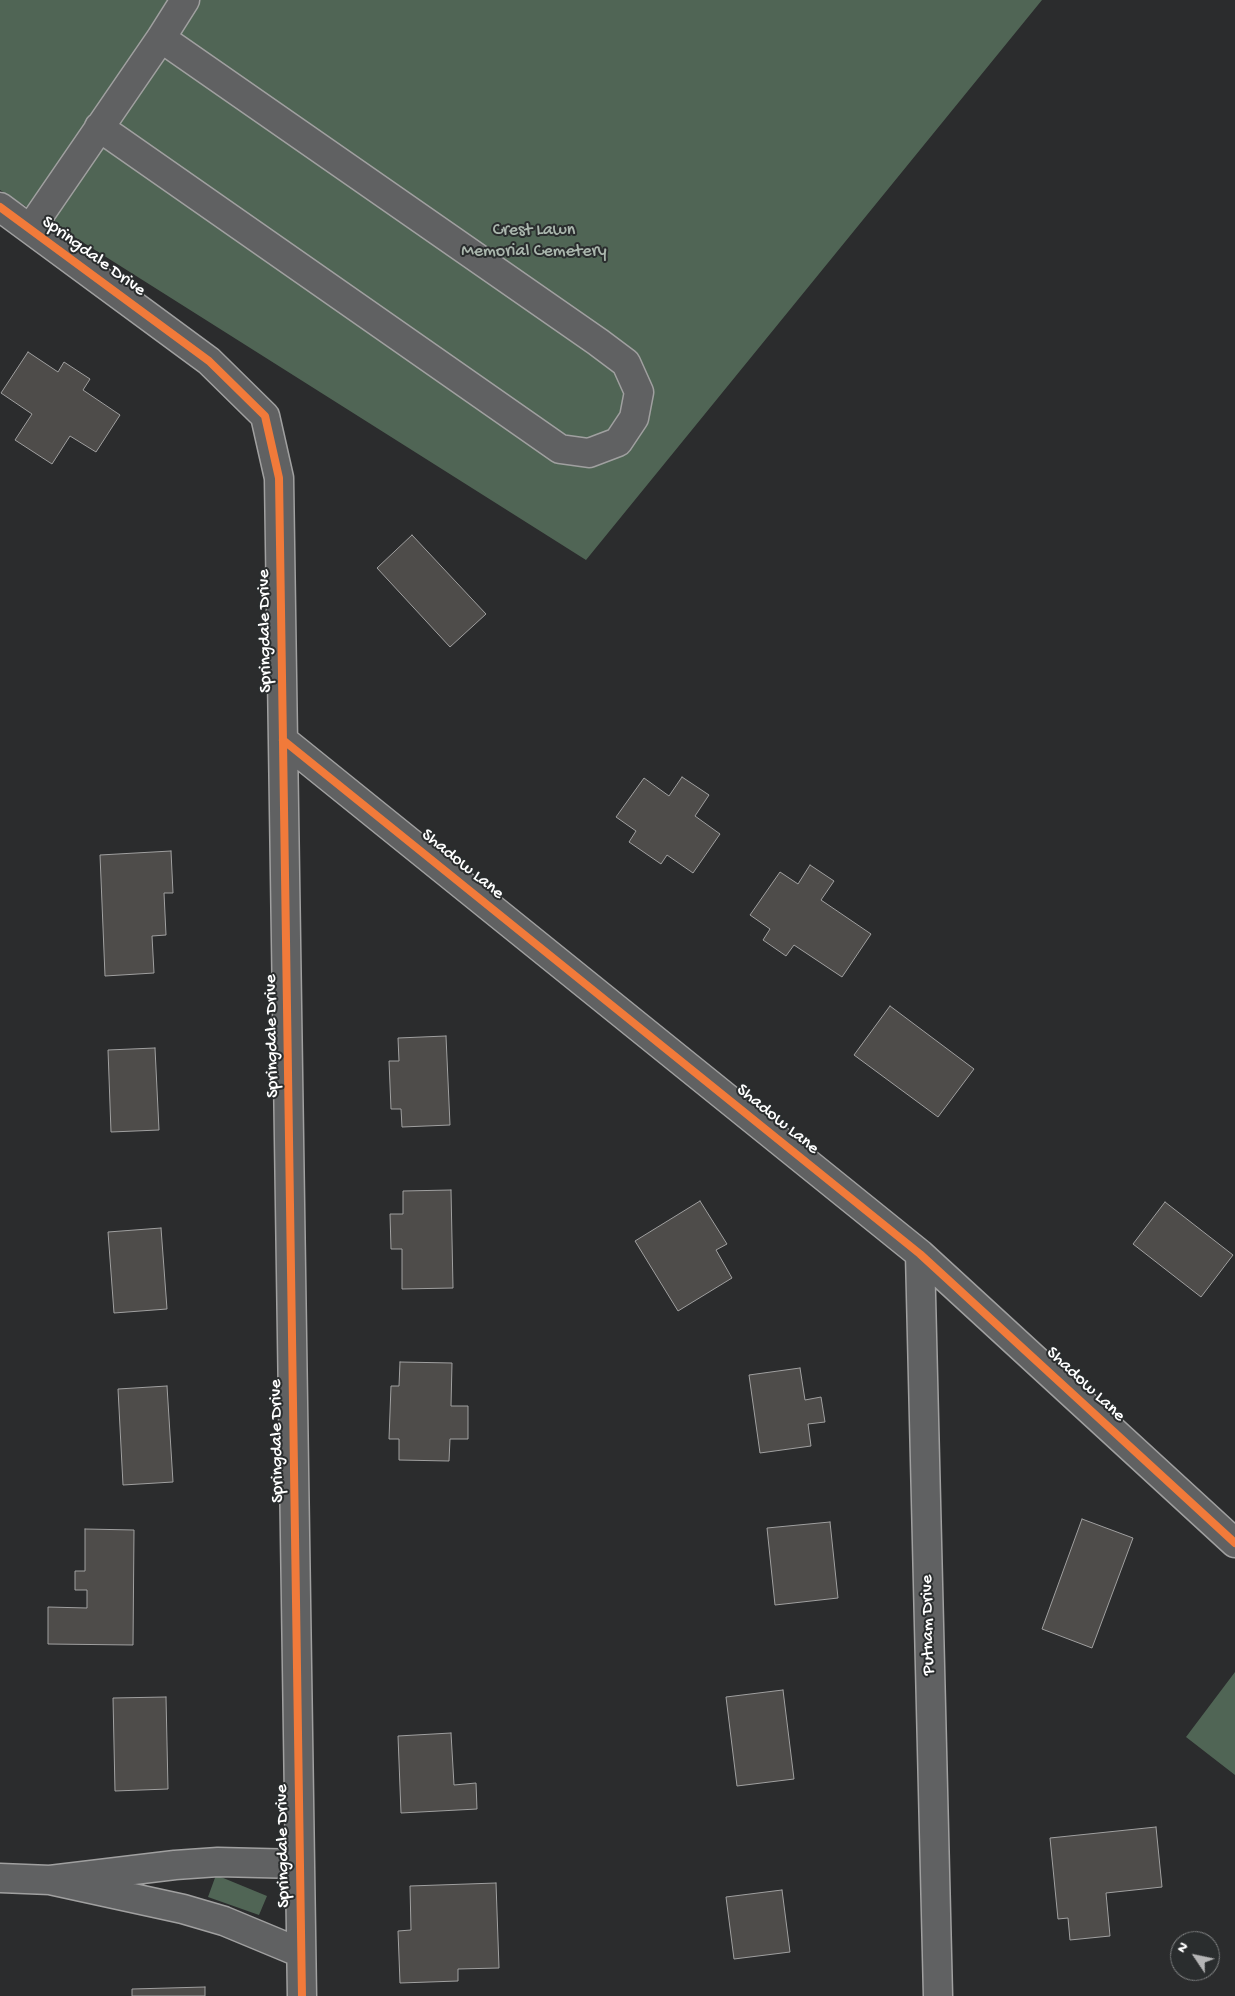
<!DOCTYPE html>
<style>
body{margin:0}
#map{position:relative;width:1235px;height:1996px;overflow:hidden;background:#2b2c2d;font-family:"Gochi Hand",sans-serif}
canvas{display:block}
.north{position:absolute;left:1170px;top:1931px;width:50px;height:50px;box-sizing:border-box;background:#2a2d2e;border:1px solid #7f8182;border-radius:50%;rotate:304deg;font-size:14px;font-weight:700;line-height:20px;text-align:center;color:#fff}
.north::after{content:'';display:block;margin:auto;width:18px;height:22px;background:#b5b5b6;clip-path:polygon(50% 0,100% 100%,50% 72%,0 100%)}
</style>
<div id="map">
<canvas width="1235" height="1996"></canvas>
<div class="north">N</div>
</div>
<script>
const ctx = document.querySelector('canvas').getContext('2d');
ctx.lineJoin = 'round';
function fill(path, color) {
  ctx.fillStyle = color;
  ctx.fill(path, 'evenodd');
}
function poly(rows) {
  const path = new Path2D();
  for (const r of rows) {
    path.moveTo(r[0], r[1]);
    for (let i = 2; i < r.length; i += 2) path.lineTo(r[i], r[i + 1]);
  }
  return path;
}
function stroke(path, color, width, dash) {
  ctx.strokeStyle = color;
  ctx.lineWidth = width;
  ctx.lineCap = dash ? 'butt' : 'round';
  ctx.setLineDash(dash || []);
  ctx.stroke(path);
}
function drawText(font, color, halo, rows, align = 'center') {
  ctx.font = font + ' "Gochi Hand",sans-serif';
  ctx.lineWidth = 4;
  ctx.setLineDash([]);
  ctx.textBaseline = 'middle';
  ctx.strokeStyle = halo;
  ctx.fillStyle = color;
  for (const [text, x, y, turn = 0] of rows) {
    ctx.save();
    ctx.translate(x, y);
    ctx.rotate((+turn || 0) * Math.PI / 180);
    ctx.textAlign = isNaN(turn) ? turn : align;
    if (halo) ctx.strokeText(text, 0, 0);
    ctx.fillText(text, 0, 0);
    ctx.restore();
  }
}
const green = poly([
 [0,0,1042,0,586,560,0,190],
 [1235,1672,1235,1775,1186,1737],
 [216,1875,267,1896,259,1915,208,1897]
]);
const building = poly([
 [28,352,58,372,64,362,90,379,83,390,120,415,96,452,70,436,52,464,15,440,32,414,1,393,28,352],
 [412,535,486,614,450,647,377,568,412,535],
 [682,777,709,795,695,816,720,834,693,873,667,855,661,864,629,842,636,831,616,817,644,778,669,796,682,777],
 [171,851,173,893,164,893,166,935,152,936,154,973,105,976,100,855,171,851],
 [810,865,834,881,821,900,871,934,842,977,794,945,786,956,763,940,770,929,750,915,780,872,798,884,810,865],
 [890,1006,974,1069,938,1117,854,1055,890,1006],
 [446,1036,450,1125,402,1127,401,1109,391,1109,389,1061,399,1061,398,1038,446,1036],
 [155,1048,159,1130,111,1132,108,1050,155,1048],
 [451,1190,453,1288,402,1289,402,1249,391,1249,390,1214,403,1214,403,1191,451,1190],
 [700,1201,727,1244,716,1250,732,1278,678,1311,635,1241,700,1201],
 [1165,1202,1233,1255,1201,1297,1133,1244,1165,1202],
 [161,1228,167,1309,114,1313,108,1232,161,1228],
 [400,1362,452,1363,451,1406,468,1406,468,1439,450,1439,449,1461,399,1460,399,1439,389,1439,391,1386,399,1386,400,1362],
 [800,1368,805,1400,821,1397,825,1422,808,1424,811,1446,760,1453,749,1375,800,1368],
 [167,1386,173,1482,123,1485,118,1389,167,1386],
 [1082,1519,1133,1538,1092,1648,1042,1629,1082,1519],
 [830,1522,838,1598,775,1605,767,1528,830,1522],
 [85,1529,134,1530,133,1645,48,1644,48,1607,87,1608,87,1590,75,1590,75,1571,85,1571,85,1529],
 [783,1690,794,1779,737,1786,726,1697,783,1690],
 [166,1697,168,1789,115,1791,113,1698,166,1697],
 [451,1733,454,1785,476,1783,477,1809,401,1813,398,1736,451,1733],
 [1156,1827,1162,1887,1106,1893,1110,1936,1070,1940,1068,1918,1058,1919,1050,1838,1156,1827],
 [496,1883,499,1968,458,1969,458,1981,400,1983,398,1931,411,1930,410,1886,496,1883],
 [782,1890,790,1952,734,1959,726,1897,782,1890],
 [205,1987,205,1996,132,1996,132,1989,205,1987]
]);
const minor = poly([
 [99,127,560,449,589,453,618,442,634,418,639,392,626,363,598,342,161,38],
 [0,207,209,361,265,416,279,478,302,1996],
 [30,229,161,38,185,0],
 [283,740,920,1254,1235,1543],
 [920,1254,938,1996],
 [300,1864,218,1862,175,1865,50,1880,183,1909,224,1921,301,1953],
 [0,1878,50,1880]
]);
const cycleway = poly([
 [0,207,209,361,265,416,279,478,302,1996],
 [283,740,920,1254,1235,1543]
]);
const parkNames = [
 ["Crest Lawn",534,231],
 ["Memorial Cemetery",534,252]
];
const streetNames = [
 ["Springdale Drive",93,257,36],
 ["Springdale Drive",266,631,-91],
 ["Shadow Lane",462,865,39],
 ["Springdale Drive",273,1036,-91],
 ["Shadow Lane",777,1120,39],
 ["Shadow Lane",1085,1385,43],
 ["Springdale Drive",278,1441,-91],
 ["Putnam Drive",929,1625,-91],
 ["Springdale Drive",284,1846,-91]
];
fill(green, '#506555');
fill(building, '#4e4c4a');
stroke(building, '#a0a0a0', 1);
stroke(minor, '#a0a0a0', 31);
stroke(minor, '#606162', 28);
stroke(cycleway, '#f17a3a', 8);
drawText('18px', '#aab6ad', '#2a2d2e', parkNames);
drawText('18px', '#fff', '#2a2d2e', streetNames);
</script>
